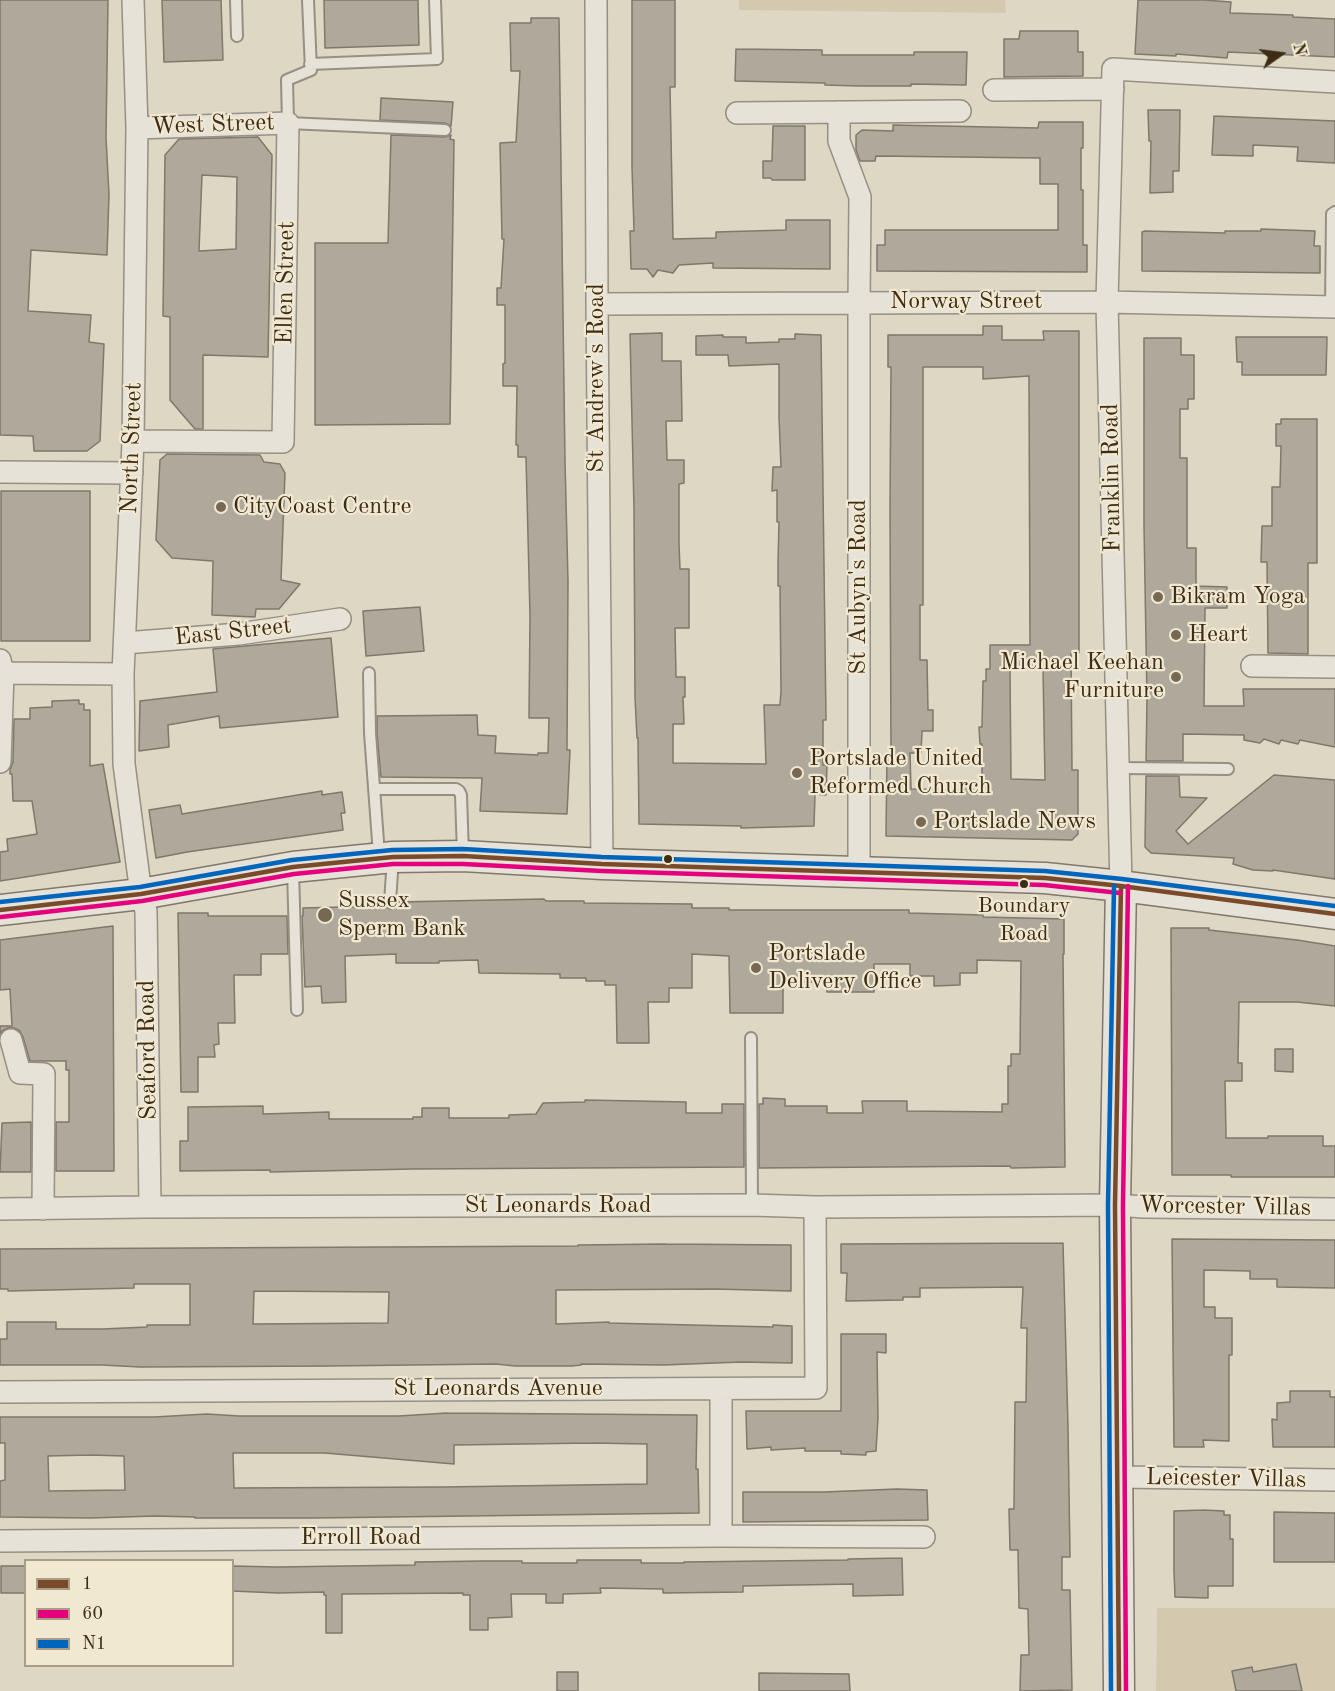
<!DOCTYPE html>
<style>
body{margin:0}
#map{position:relative;width:1335px;height:1691px;overflow:hidden;background:#ded7c4;font-family:"Old Standard TT",serif}
canvas{display:block}
.legend{position:absolute;left:24px;top:1559px;width:210px;height:108px;box-sizing:border-box;background:#f1e8d2;border:2px solid #a99d86;margin:0;padding:8px 10px;list-style:none;font-size:18px;color:#3e2c15}
.legend li{display:flex;align-items:center;gap:12px;height:30px}
.legend b{width:30px;border:2px solid #a99d86}
.north{position:absolute;left:1251px;top:24px;width:60px;height:60px;-webkit-text-stroke:4px #f1e8d2;paint-order:stroke;rotate:76deg;font-size:16px;font-weight:700;line-height:24px;text-align:center;color:#3e2c15}
.north::after{content:'';display:block;margin:auto;width:21px;height:27px;background:#3e2c15;clip-path:polygon(50% 0,100% 100%,50% 72%,0 100%)}
</style>
<div id="map">
<canvas width="1335" height="1691"></canvas>
<ul class="legend">
<li><b style="height:8px;background:#7a4b2a"></b>1</li>
<li><b style="height:8px;background:#e5007d"></b>60</li>
<li><b style="height:8px;background:#0065bd"></b>N1</li>
</ul>
<div class="north">N</div>
</div>
<script>
const ctx = document.querySelector('canvas').getContext('2d');
ctx.lineJoin = 'round';
function fill(path, color) {
  ctx.fillStyle = color;
  ctx.fill(path, 'evenodd');
}
function poly(rows) {
  const path = new Path2D();
  for (const r of rows) {
    path.moveTo(r[0], r[1]);
    for (let i = 2; i < r.length; i += 2) path.lineTo(r[i], r[i + 1]);
  }
  return path;
}
function stroke(path, color, width, dash) {
  ctx.strokeStyle = color;
  ctx.lineWidth = width;
  ctx.lineCap = dash ? 'butt' : 'round';
  ctx.setLineDash(dash || []);
  ctx.stroke(path);
}
function drawText(font, color, halo, rows, align = 'center') {
  ctx.font = font + ' "Old Standard TT",serif';
  ctx.lineWidth = 4.5;
  ctx.setLineDash([]);
  ctx.textBaseline = 'middle';
  ctx.strokeStyle = halo;
  ctx.fillStyle = color;
  for (const [text, x, y, turn = 0] of rows) {
    ctx.save();
    ctx.translate(x, y);
    ctx.rotate((+turn || 0) * Math.PI / 180);
    ctx.textAlign = isNaN(turn) ? turn : align;
    if (halo) ctx.strokeText(text, 0, 0);
    ctx.fillText(text, 0, 0);
    ctx.restore();
  }
}
const green = poly([
 [739,0,1005,0,1006,13,739,10],
 [1157,1608,1335,1608,1335,1691,1156,1691]
]);
const building = poly([
 [0,0,108,0,106,137,109,195,107,255,31,250,28,311,91,315,89,342,104,344,100,441,87,451,34,451,33,436,0,435,0,0],
 [162,0,221,0,223,60,164,62,162,0],
 [324,0,418,0,419,45,325,48,324,0],
 [632,0,675,0,675,87,670,87,673,239,716,238,716,232,786,230,786,220,830,220,830,269,713,268,713,263,679,265,673,273,658,270,653,277,647,269,631,269,630,231,634,231,632,167,632,0],
 [1138,0,1204,0,1231,2,1230,13,1293,15,1293,17,1335,19,1335,57,1228,52,1227,58,1176,54,1176,56,1135,54,1138,0],
 [531,18,559,18,565,461,568,581,567,750,570,750,567,814,480,811,482,778,381,777,377,733,377,716,477,715,478,735,496,736,495,753,538,755,538,753,548,753,549,718,529,718,530,616,526,457,518,457,518,445,516,445,517,386,503,386,503,364,505,363,505,305,497,305,497,288,501,288,504,239,502,239,500,143,516,142,520,71,511,71,510,23,531,23,531,18],
 [1020,31,1078,31,1078,52,1083,52,1083,76,1004,77,1004,39,1019,39,1020,31],
 [736,49,822,50,822,55,914,55,914,52,967,52,966,85,911,84,911,86,859,86,825,85,825,83,735,81,736,49],
 [381,98,453,102,451,126,445,123,380,120,381,98],
 [1148,110,1180,110,1179,171,1173,171,1173,192,1150,193,1151,141,1149,141,1148,110],
 [1214,116,1335,121,1335,163,1297,161,1298,147,1253,145,1253,156,1212,155,1214,116],
 [1039,122,1083,122,1083,148,1081,148,1081,190,1083,190,1083,245,1087,245,1087,272,877,271,877,245,885,245,885,230,1058,230,1058,184,1040,184,1040,158,876,156,875,161,860,161,856,150,856,135,862,130,893,131,893,125,1038,128,1039,122],
 [773,126,805,126,805,180,772,180,771,178,763,178,763,161,772,161,773,126],
 [391,135,445,137,451,135,450,139,454,140,450,424,315,425,315,243,388,243,391,135],
 [258,137,272,155,268,357,203,355,203,429,195,429,170,400,170,317,163,316,165,155,179,139,258,137],
 [202,175,237,177,236,249,199,251,202,175],
 [1261,229,1315,231,1314,246,1320,246,1320,273,1142,271,1142,232,1145,231,1225,233,1225,231,1261,231,1261,229],
 [983,326,1002,326,1002,340,1044,340,1043,331,1079,331,1079,653,1071,653,1072,770,1078,770,1078,834,1072,840,886,836,887,755,891,755,890,509,891,367,888,367,888,335,983,335,983,326],
 [923,367,983,367,983,379,1029,376,1030,645,990,645,990,669,986,669,986,681,983,681,982,727,979,727,980,744,982,744,982,783,962,782,962,790,911,789,910,753,921,753,922,731,933,731,933,710,928,710,927,660,920,660,920,605,923,605,923,367],
 [1010,669,1043,669,1045,780,1011,779,1010,669],
 [662,333,662,361,681,361,682,421,666,421,667,460,684,460,684,483,679,484,679,543,680,569,689,569,689,628,675,628,676,677,685,677,685,697,683,697,684,724,673,724,673,763,766,764,764,705,780,705,781,691,780,586,778,586,778,563,779,522,777,522,777,490,772,491,773,467,781,467,779,417,779,364,729,366,728,355,696,355,696,336,723,335,723,337,746,337,746,343,779,342,779,339,795,339,795,334,821,335,826,720,823,720,823,765,827,765,826,795,815,794,814,826,741,828,741,826,639,824,638,738,637,738,635,697,634,509,630,334,662,333],
 [1236,337,1327,337,1326,375,1242,375,1242,362,1237,362,1236,337],
 [1144,338,1181,338,1181,355,1194,355,1194,399,1188,399,1188,409,1180,409,1180,458,1187,458,1187,548,1196,548,1196,586,1227,587,1227,608,1205,608,1204,706,1244,706,1243,689,1335,689,1335,747,1300,740,1298,744,1281,740,1279,744,1264,739,1260,743,1244,740,1244,735,1183,734,1183,761,1146,761,1147,700,1144,526,1144,338],
 [1281,419,1317,419,1317,563,1308,563,1308,654,1268,653,1267,562,1261,562,1262,526,1272,526,1272,487,1280,487,1281,446,1276,446,1276,424,1281,424,1281,419],
 [167,454,260,455,264,462,280,464,285,473,281,580,300,584,279,609,256,609,255,617,212,615,213,561,172,558,156,540,160,460,167,454],
 [1,491,90,491,90,641,1,641,1,491],
 [420,607,424,651,366,656,363,611,420,607],
 [331,638,338,717,220,728,219,716,168,725,169,747,139,751,140,701,217,692,213,649,331,638],
 [79,700,79,704,84,704,84,710,90,710,90,766,103,764,120,862,0,881,0,852,8,851,7,839,37,834,32,801,13,801,12,774,10,774,10,770,13,762,14,719,30,719,30,708,52,707,52,701,79,700],
 [1274,775,1335,780,1335,879,1273,870,1273,871,1253,870,1233,864,1234,858,1151,853,1145,847,1146,776,1179,776,1180,797,1207,798,1176,831,1188,844,1274,775],
 [322,791,322,795,342,792,345,813,341,813,343,830,187,852,156,858,149,810,180,805,182,814,322,791],
 [544,899,546,901,584,901,584,903,692,904,692,908,729,908,729,910,909,910,909,913,983,915,983,917,1064,919,1064,954,1063,954,1065,1167,1011,1168,1010,1166,759,1168,759,1104,763,1104,763,1098,785,1099,785,1106,827,1106,827,1113,863,1113,862,1101,907,1101,907,1111,1002,1112,1002,1104,1008,1104,1008,1066,1011,1066,1011,1054,1020,1054,1021,961,977,960,977,973,960,973,960,985,934,986,934,976,910,976,910,964,874,964,874,992,827,992,827,982,783,982,783,1013,730,1013,729,956,692,954,692,988,669,988,669,1002,648,1002,649,1043,617,1043,616,985,605,985,605,981,586,981,586,978,560,978,560,974,479,973,478,960,439,961,439,963,396,963,396,954,345,956,346,1002,322,1003,321,986,305,987,302,916,303,916,303,908,384,906,390,909,396,907,398,902,544,899],
 [178,913,208,913,208,916,287,916,288,954,261,954,261,975,234,975,235,1023,218,1023,219,1044,214,1045,215,1057,198,1057,198,1092,181,1092,178,913],
 [113,926,114,1171,56,1171,56,1122,69,1122,69,1070,66,1070,66,1061,30,1061,23,1037,20,1031,14,1028,8,1028,2,1031,0,1034,0,1026,12,1026,10,989,0,990,0,940,113,926],
 [1171,928,1209,928,1209,930,1297,940,1335,946,1335,1006,1297,1002,1239,1002,1238,1063,1242,1063,1242,1081,1225,1081,1226,1138,1268,1138,1268,1136,1323,1136,1323,1146,1335,1146,1335,1177,1231,1177,1231,1175,1172,1175,1171,928],
 [1275,1049,1293,1049,1293,1072,1275,1071,1275,1049],
 [585,1100,686,1102,686,1113,722,1113,722,1104,744,1104,744,1167,413,1169,270,1172,270,1170,180,1171,180,1141,188,1141,188,1107,263,1106,263,1114,329,1112,329,1119,413,1119,413,1117,422,1117,422,1108,449,1108,449,1118,509,1118,509,1115,536,1114,543,1103,585,1102,585,1100],
 [31,1122,31,1172,0,1172,2,1123,31,1122],
 [1172,1239,1335,1240,1335,1288,1277,1287,1277,1279,1250,1279,1250,1271,1204,1270,1204,1307,1215,1307,1215,1318,1232,1318,1232,1355,1229,1355,1229,1441,1203,1440,1204,1447,1174,1447,1172,1239],
 [1063,1243,1068,1427,1070,1557,1062,1557,1062,1590,1070,1590,1072,1690,1020,1691,1021,1655,1029,1655,1028,1609,1019,1608,1018,1550,1010,1550,1009,1509,1014,1509,1015,1402,1026,1402,1027,1328,1021,1328,1023,1287,920,1288,920,1297,903,1297,903,1300,846,1301,847,1273,841,1273,841,1244,1063,1243],
 [666,1244,791,1245,791,1291,715,1289,556,1290,556,1324,609,1322,609,1323,773,1327,773,1325,792,1326,792,1363,741,1362,664,1365,581,1364,581,1365,572,1366,515,1366,496,1364,329,1366,140,1367,102,1365,0,1365,0,1339,7,1339,7,1322,56,1322,56,1329,103,1329,147,1327,147,1325,190,1325,190,1284,134,1284,134,1288,8,1291,8,1289,0,1289,0,1249,578,1246,578,1245,666,1244],
 [254,1291,389,1292,388,1323,253,1324,254,1291],
 [841,1334,886,1334,886,1353,877,1352,878,1418,876,1451,866,1452,866,1455,841,1454,841,1451,805,1451,805,1448,771,1450,771,1447,747,1449,746,1411,841,1411,841,1334],
 [1290,1391,1330,1391,1330,1397,1335,1397,1335,1447,1273,1447,1272,1419,1277,1420,1277,1403,1290,1402,1290,1391],
 [447,1413,697,1415,696,1469,698,1469,699,1513,314,1518,195,1518,195,1517,155,1516,90,1518,0,1517,0,1481,5,1480,5,1443,0,1443,0,1417,154,1417,207,1414,239,1416,399,1416,447,1413],
 [592,1443,647,1444,647,1484,443,1487,234,1488,233,1453,325,1453,454,1464,454,1445,592,1443],
 [91,1455,124,1456,125,1490,49,1491,48,1456,91,1455],
 [897,1489,927,1490,928,1520,743,1522,743,1492,824,1492,897,1489],
 [1203,1510,1224,1511,1224,1515,1230,1515,1230,1539,1233,1539,1233,1586,1208,1586,1208,1598,1175,1597,1174,1571,1174,1511,1203,1510],
 [1274,1512,1335,1513,1335,1562,1274,1562,1274,1512],
 [902,1558,903,1595,853,1596,853,1584,743,1586,743,1592,663,1593,663,1589,600,1588,601,1593,563,1594,563,1603,546,1603,546,1594,511,1594,512,1617,488,1618,488,1630,470,1630,470,1595,463,1595,463,1593,342,1594,342,1633,326,1633,326,1595,324,1595,324,1592,278,1593,232,1591,232,1566,277,1567,415,1565,415,1562,483,1561,522,1561,522,1563,577,1563,577,1560,641,1560,641,1563,684,1563,684,1562,848,1560,848,1559,902,1558],
 [1,1566,26,1566,26,1593,1,1593,1,1566],
 [1296,1664,1302,1691,1236,1691,1232,1671,1252,1667,1253,1672,1296,1664],
 [557,1672,578,1672,578,1691,557,1691,557,1672],
 [759,1673,849,1674,850,1691,759,1691,759,1673]
]);
const lane = poly([
 [236,0,237,36],
 [308,0,311,70,287,80,288,123,445,130],
 [310,64,437,59,435,0],
 [1331,307,1332,214,1335,212],
 [369,673,370,733,379,855],
 [1119,768,1228,769],
 [374,789,456,789,459,791,461,795,463,854],
 [293,870,297,1010],
 [390,902,393,858],
 [751,1038,752,1205]
]);
const street = poly([
 [133,0,137,128,133,441,123,674,124,764,141,894,146,911,150,1207],
 [596,0,597,304,602,864],
 [994,90,1113,89],
 [839,112,839,141,860,197,859,302,859,872],
 [737,113,960,111],
 [597,304,1107,302,1335,307],
 [133,441,283,442,288,123,137,128],
 [0,472,132,473],
 [125,643,239,634,340,619],
 [0,660,3,673,123,674],
 [1252,666,1335,667],
 [0,762,3,673],
 [1121,886,1107,302,1113,69,1335,82],
 [11,1040,20,1073,44,1074,43,1209],
 [0,1209,144,1207,752,1205,815,1207,1115,1205,1144,1207,1335,1209],
 [721,1389,721,1536],
 [0,1392,816,1388,815,1207],
 [1118,1477,1335,1480],
 [0,1541,721,1536,924,1537]
]);
const secondary = poly([
 [0,910,141,894,293,867,393,857,463,856,602,864,1045,878,1121,886,1335,914],
 [1119,1691,1115,1205,1121,886]
]);
const bus1 = poly([
 [0,910,141,894,293,867,393,857,463,856,602,864,1045,878,1121,886,1335,914],
 [1119,1691,1115,1205,1121,886]
]);
const bus2 = poly([
 [1,917,142,901,294,874,393,864,463,864,602,871,1044,885,1120,893],
 [1126,1691,1123,1205,1128,886]
]);
const bus3 = poly([
 [0,902,140,887,292,860,392,850,463,849,602,857,1045,871,1122,879,1335,906],
 [1111,1691,1108,1205,1114,886]
]);
const markers = [
 [221,507,6,"#766852"],
 [1158,597,6,"#766852"],
 [1176,635,6,"#766852"],
 [1176,677,6,"#766852"],
 [797,773,6,"#766852"],
 [921,822,6,"#766852"],
 [668,859,5,"#3e2c15"],
 [1024,884,5,"#3e2c15"],
 [325,915,8,"#766852"],
 [756,968,6,"#766852"]
];
const busNames = [
 ["Boundary",1024,906],
 ["Road",1024,934]
];
const streetNames = [
 ["West Street",213,125,-2],
 ["Ellen Street",286,283,-89],
 ["Norway Street",966,302],
 ["St Andrew's Road",597,378,-90],
 ["North Street",132,448,-88],
 ["Franklin Road",1112,478,-91],
 ["St Aubyn's Road",859,587,-90],
 ["East Street",233,632,-6],
 ["Seaford Road",148,1050,-91],
 ["St Leonards Road",558,1206],
 ["Worcester Villas",1225,1207,1],
 ["St Leonards Avenue",498,1389],
 ["Leicester Villas",1226,1479,1],
 ["Erroll Road",361,1538]
];
const poiNames = [
 ["CityCoast Centre",233,507],
 ["Bikram Yoga",1170,597],
 ["Heart",1188,635],
 ["Michael Keehan",1164,663,"right"],
 ["Furniture",1164,691,"right"],
 ["Portslade United",809,759],
 ["Reformed Church",809,787],
 ["Portslade News",933,822],
 ["Sussex",338,901],
 ["Sperm Bank",338,929],
 ["Portslade",768,954],
 ["Delivery Office",768,982]
];
fill(green, '#d4c9af');
fill(building, '#afa99b');
stroke(building, '#7f786b', 1.5);
stroke(lane, '#969082', 14);
stroke(street, '#969082', 24);
stroke(secondary, '#7f786b', 33);
stroke(lane, '#e6e2d8', 10);
stroke(street, '#e6e2d8', 21);
stroke(secondary, '#e6e2d8', 30);
stroke(bus1, '#7a4b2a', 4.5);
stroke(bus2, '#e5007d', 4.5);
stroke(bus3, '#0065bd', 4.5);
for (const [x, y, r, color] of markers) {
  const dot = new Path2D();
  dot.arc(x, y, r, 0, 2 * Math.PI);
  ctx.fillStyle = color;
  ctx.fill(dot);
  stroke(dot, '#f1e8d2', 2);
}
drawText('22px', '#3e2c15', '#f1e8d2', busNames);
drawText('24px', '#3e2c15', '#f1e8d2', streetNames);
drawText('24px', '#3e2c15', '#f1e8d2', poiNames, 'left');
</script>
